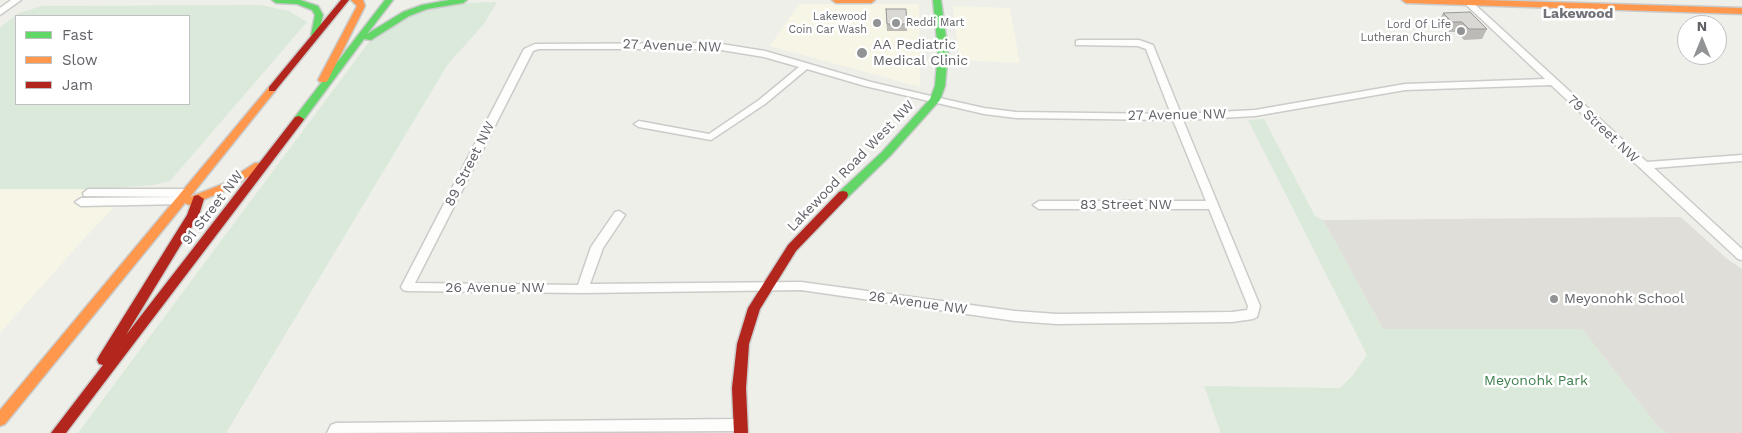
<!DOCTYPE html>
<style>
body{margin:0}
#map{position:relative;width:1742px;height:433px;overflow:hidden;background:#efefea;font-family:"Work Sans",sans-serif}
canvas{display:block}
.legend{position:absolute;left:15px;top:15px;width:175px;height:90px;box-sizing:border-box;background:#fff;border:1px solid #bfc0c2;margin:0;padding:6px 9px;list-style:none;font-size:15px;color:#606267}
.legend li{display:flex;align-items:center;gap:10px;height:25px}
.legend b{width:25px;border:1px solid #bfc0c2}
.north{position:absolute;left:1677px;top:15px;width:50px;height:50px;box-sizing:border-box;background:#fff;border:1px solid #bfc0c2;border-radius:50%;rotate:0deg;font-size:14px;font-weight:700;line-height:20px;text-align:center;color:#606267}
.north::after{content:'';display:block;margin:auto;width:18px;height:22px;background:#929395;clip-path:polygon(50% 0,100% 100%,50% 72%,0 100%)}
</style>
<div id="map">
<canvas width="1742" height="433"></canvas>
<ul class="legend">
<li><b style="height:6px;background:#63d668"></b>Fast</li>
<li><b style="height:6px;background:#ff974d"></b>Slow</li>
<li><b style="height:6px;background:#b3261e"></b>Jam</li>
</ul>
<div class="north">N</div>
</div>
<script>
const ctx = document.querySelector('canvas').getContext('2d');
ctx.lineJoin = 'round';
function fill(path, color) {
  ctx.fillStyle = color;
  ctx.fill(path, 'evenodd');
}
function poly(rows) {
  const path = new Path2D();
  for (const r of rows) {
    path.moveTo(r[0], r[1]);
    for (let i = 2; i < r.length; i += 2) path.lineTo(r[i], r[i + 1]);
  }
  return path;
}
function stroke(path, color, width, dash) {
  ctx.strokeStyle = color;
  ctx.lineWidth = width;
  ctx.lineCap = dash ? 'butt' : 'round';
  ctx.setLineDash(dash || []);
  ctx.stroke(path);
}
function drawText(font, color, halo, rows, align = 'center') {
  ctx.font = font + ' "Work Sans",sans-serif';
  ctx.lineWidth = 5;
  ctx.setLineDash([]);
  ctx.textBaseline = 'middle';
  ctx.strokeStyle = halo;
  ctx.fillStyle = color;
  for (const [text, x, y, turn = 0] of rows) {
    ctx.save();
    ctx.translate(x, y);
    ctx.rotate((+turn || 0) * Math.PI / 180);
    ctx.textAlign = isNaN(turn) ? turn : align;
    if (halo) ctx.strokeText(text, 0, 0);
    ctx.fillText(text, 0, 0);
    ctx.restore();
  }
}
const commercial = poly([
 [799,4,919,4,920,87,770,46],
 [953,6,1010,8,1020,63,959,60],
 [132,188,81,242,0,333,0,189]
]);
const education = poly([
 [1681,217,1726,258,1742,269,1742,433,1667,433,1658,427,1582,329,1383,329,1323,220]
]);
const green = poly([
 [497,2,484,24,448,64,226,433,78,433,369,42,395,22,425,9,461,3],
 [261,5,289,11,307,22,170,181,153,185,100,189,0,189,0,27,19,13,42,6],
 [16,16,189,16,189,104,16,104],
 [1264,119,1315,216,1323,220,1383,329,1582,329,1658,427,1667,433,1221,433,1204,386,1340,388,1353,375,1367,355,1248,120]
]);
const street = poly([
 [11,0,21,0,0,15,0,8,11,0],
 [1461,0,1470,0,1647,162,1742,155,1742,161,1654,168,1742,249,1742,260,1738,259,1551,85,1405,90,1255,116,1183,120,1260,306,1257,317,1253,319,1232,322,1057,324,1015,321,801,290,582,293,407,291,403,290,401,287,524,49,535,44,715,43,765,51,871,82,935,97,984,108,1016,112,1171,114,1146,49,1138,46,1076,45,1076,41,1079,40,1139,40,1153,45,1181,114,1255,110,1405,84,1545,79,1461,0],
 [539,49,715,49,764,57,799,67,759,100,709,134,639,121,634,124,639,127,711,140,765,104,807,69,865,86,984,114,1016,118,1173,120,1206,201,1039,201,1033,205,1039,209,1209,209,1248,306,1247,310,1232,312,1057,314,1015,311,801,282,590,284,603,248,625,215,619,211,615,212,591,247,578,285,415,283,533,51,539,49],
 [88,189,186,189,191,193,186,197,84,196,83,193,88,189],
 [180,197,184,198,186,201,184,204,81,206,75,202,81,198,180,197],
 [739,419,744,421,746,425,744,429,739,431,327,433,331,425,336,423,739,419]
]);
const fast = poly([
 [272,0,300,0,318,6,323,15,318,37,312,37,311,35,315,15,312,10,297,4,276,3,272,0],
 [385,0,393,0,367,34,403,12,422,5,449,0,467,0,463,3,427,9,409,16,371,40,364,39,303,121,295,121,294,119,295,117,385,0],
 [933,0,941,0,948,52,945,86,940,100,890,156,847,198,839,198,838,195,839,192,882,152,930,99,935,86,938,52,933,0]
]);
const slow = poly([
 [351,0,363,0,365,6,328,80,326,82,320,82,318,80,357,6,351,0],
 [832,0,875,0,871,3,836,3,832,0],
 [1402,0,1483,0,1742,8,1742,14,1406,3,1402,0],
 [272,86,275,87,275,91,190,197,223,184,255,163,263,163,264,165,263,167,231,188,193,204,189,205,185,203,5,424,0,426,0,410,269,87,272,86]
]);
const jam = poly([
 [341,0,349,0,275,91,269,91,269,87,341,0],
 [299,116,304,119,303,121,66,433,51,433,103,365,99,364,97,360,99,356,187,215,194,196,198,195,204,199,199,215,126,335,295,117,299,116],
 [843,191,847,192,848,195,847,198,796,251,760,309,749,344,746,388,748,433,734,433,732,388,737,344,748,308,788,245,839,192,843,191]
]);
const wall = poly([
 [886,9,907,24,907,31,887,31],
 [1443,13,1487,29,1482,39,1464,40,1457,32,1447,32,1438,23]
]);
const building = poly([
 [886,9,906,9,907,24,887,24,886,9],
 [1470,12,1487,29,1469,29,1462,22,1452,22,1443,13,1470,12]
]);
const markers = [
 [877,23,5,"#929395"],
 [896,23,5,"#929395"],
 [1461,31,5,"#929395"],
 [862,53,6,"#929395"],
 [1554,299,5,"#929395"]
];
const farPoinames = [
 ["Lakewood",867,17],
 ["Coin Car Wash",867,30],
 ["Reddi Mart",906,23,"left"],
 ["Lord Of Life",1451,25],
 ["Lutheran Church",1451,38]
];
const farQuarternames = [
 ["Lakewood",1578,14]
];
const poiNames = [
 ["AA Pediatric",873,45],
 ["Medical Clinic",873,61],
 ["Meyonohk School",1564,299]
];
const streetNames = [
 ["27 Avenue NW",672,46,2],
 ["27 Avenue NW",1177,115,-1],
 ["79 Street NW",1603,129,43],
 ["89 Street NW",470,164,-63],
 ["Lakewood Road West NW",851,166,-46],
 ["83 Street NW",1126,205],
 ["91 Street NW",213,208,-52],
 ["26 Avenue NW",495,288],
 ["26 Avenue NW",918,303,8]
];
const parkNames = [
 ["Meyonohk Park",1536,381]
];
fill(commercial, '#f6f5e6');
fill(education, '#dfded9');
fill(green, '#dae9da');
stroke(street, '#cbcbca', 3);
stroke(fast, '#cacbcb', 3);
stroke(slow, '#cacbcb', 3);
stroke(jam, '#cacbcb', 3);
fill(street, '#fdfdfc');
fill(fast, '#63d668');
fill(slow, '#ff974d');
fill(jam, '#b3261e');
fill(wall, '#bbbab7');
fill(building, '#d9d8d5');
stroke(building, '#989795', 1);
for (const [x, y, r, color] of markers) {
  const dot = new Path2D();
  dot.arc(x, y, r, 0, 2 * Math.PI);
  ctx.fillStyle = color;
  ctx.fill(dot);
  stroke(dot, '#fff', 2);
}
drawText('11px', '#606267', '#fff', farPoinames, 'right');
drawText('bold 14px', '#717379', '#fff', farQuarternames);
drawText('14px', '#606267', '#fff', poiNames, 'left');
drawText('14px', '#606267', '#fff', streetNames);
drawText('14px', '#3e7f4d', '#fff', parkNames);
</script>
